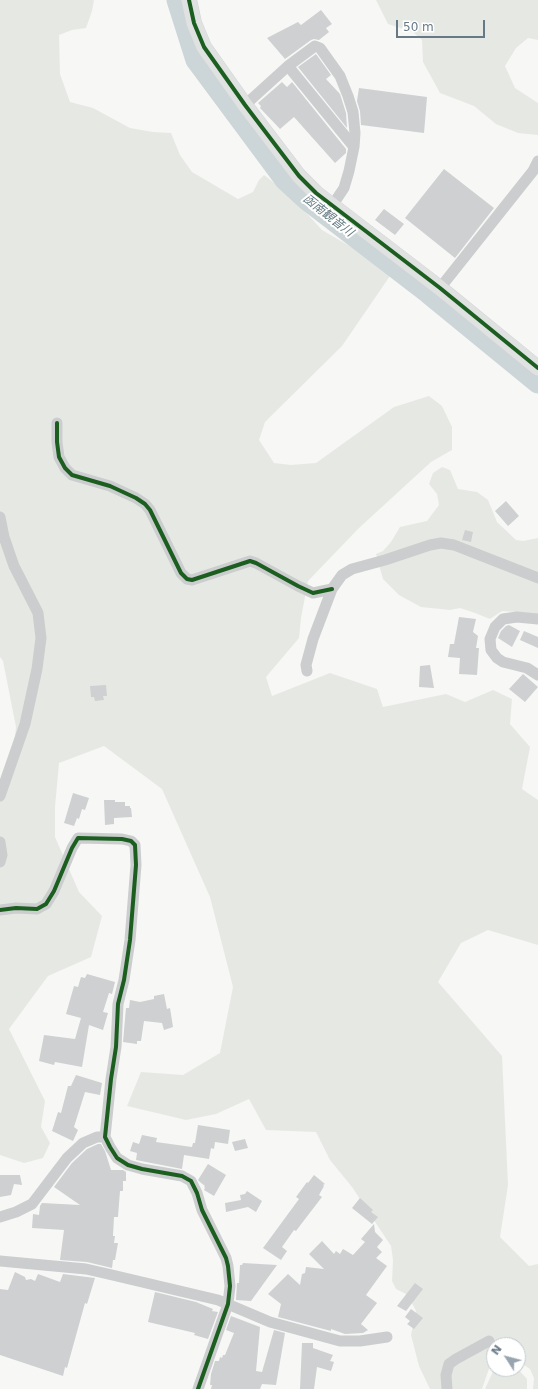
<!DOCTYPE html>
<meta charset="utf-8">
<style>
body{margin:0}
#map{position:relative;width:538px;height:1389px;overflow:hidden;background:#f7f7f6;font-family:"DejaVu Sans",sans-serif}
canvas{display:block}
.north{position:absolute;left:486px;top:1337px;width:40px;height:40px;box-sizing:border-box;background:#fff;border:1px solid #c2c9cf;border-radius:50%;rotate:306deg;font-size:11px;font-weight:700;line-height:16px;text-align:center;color:#677987}
.north::after{content:'';display:block;margin:auto;width:14px;height:18px;background:#99a5ae;clip-path:polygon(50% 0,100% 100%,50% 72%,0 100%)}
.scale{position:absolute;left:396px;top:20px;width:89px;height:18px;box-sizing:border-box;border:2px solid #677987;border-top:0;padding-left:5px;font-size:12px;line-height:14px;white-space:nowrap;color:#677987;-webkit-text-stroke:3px #fff;paint-order:stroke}
</style>
<div id="map">
<canvas width="538" height="1389"></canvas>
<div class="north">N</div>
<div class="scale">50 m</div>
</div>
<script>
const ctx = document.querySelector('canvas').getContext('2d');
ctx.lineJoin = 'round';
function fill(path, color) {
  ctx.fillStyle = color;
  ctx.fill(path, 'evenodd');
}
function poly(rows) {
  const path = new Path2D();
  for (const r of rows) {
    path.moveTo(r[0], r[1]);
    for (let i = 2; i < r.length; i += 2) path.lineTo(r[i], r[i + 1]);
  }
  return path;
}
function stroke(path, color, width, dash) {
  ctx.strokeStyle = color;
  ctx.lineWidth = width;
  ctx.lineCap = dash ? 'butt' : 'round';
  ctx.setLineDash(dash || []);
  ctx.stroke(path);
}
function drawText(font, color, halo, rows, align = 'center') {
  ctx.font = font + ' "DejaVu Sans","Noto Sans JP",sans-serif';
  ctx.lineWidth = 4;
  ctx.setLineDash([]);
  ctx.textBaseline = 'middle';
  ctx.strokeStyle = halo;
  ctx.fillStyle = color;
  for (const [text, x, y, turn = 0] of rows) {
    ctx.save();
    ctx.translate(x, y);
    ctx.rotate((+turn || 0) * Math.PI / 180);
    ctx.textAlign = isNaN(turn) ? turn : align;
    if (halo) ctx.strokeText(text, 0, 0);
    ctx.fillText(text, 0, 0);
    ctx.restore();
  }
}
const green = poly([
 [0,0,94,0,92,11,86,28,72,30,59,35,60,74,70,102,93,108,130,128,153,132,171,133,180,155,192,172,238,199,253,192,259,180,264,175,290,195,322,230,365,255,390,276,342,346,265,422,259,440,274,463,291,465,316,463,394,407,429,396,442,406,452,427,452,450,431,462,359,528,308,581,301,618,299,638,266,677,272,696,330,673,377,689,383,707,446,694,465,702,493,690,512,699,510,724,530,747,522,789,538,800,538,945,488,930,461,943,438,982,502,1056,508,1185,500,1237,529,1266,538,1264,538,1389,533,1389,534,1378,530,1369,518,1361,518,1345,494,1345,494,1361,491,1363,482,1389,430,1389,419,1366,411,1335,416,1311,408,1295,396,1289,392,1281,393,1260,391,1246,352,1187,330,1160,316,1132,266,1130,249,1099,216,1114,186,1120,127,1106,141,1072,183,1075,220,1053,233,987,210,897,162,789,104,746,59,763,55,807,55,837,79,892,102,916,91,957,48,976,9,1029,45,1101,41,1127,50,1143,43,1158,24,1163,0,1155,0,780,14,747,16,727,3,661,0,657],
 [376,0,538,0,538,40,528,38,516,48,505,66,515,88,538,103,538,135,518,133,496,124,474,106,440,93,423,62,422,40,413,32,388,24],
 [442,467,450,470,458,489,477,492,488,500,497,522,516,540,523,541,538,538,538,622,516,612,502,611,490,619,475,613,460,608,450,610,421,607,399,595,383,579,376,554,383,551,391,542,400,527,427,521,439,505,437,494,429,484,433,473],
 [494,1369,518,1369,527,1379,527,1389,485,1389]
]);
const river = poly([
 [177,0,196,60,285,180,308,201,428,293,538,383]
]);
const building = poly([
 [321,10,332,24,326,28,329,32,319,40,314,39,311,40,285,59,267,38,298,22,301,25],
 [316,54,331,75,326,79,340,94,346,113,347,128,298,67],
 [282,82,287,87,292,82,346,149,346,153,335,163,294,117,280,129,260,108,261,106,258,103],
 [359,88,427,97,424,133,361,125,360,111,357,101],
 [444,169,494,208,455,258,405,218],
 [384,209,404,224,395,235,375,220],
 [506,501,519,516,508,526,495,511],
 [465,530,473,532,471,542,462,540],
 [459,617,476,619,473,632,478,636,476,648,479,648,477,675,459,674,460,658,448,657,450,644,454,644],
 [509,625,520,631,512,647,498,638,501,631,506,626],
 [524,631,538,637,538,648,520,640],
 [430,665,434,688,419,687,420,666],
 [523,674,538,687,525,702,509,689],
 [106,685,107,696,103,696,104,700,95,701,94,697,91,697,90,686],
 [73,793,89,798,85,810,82,809,79,819,77,818,74,826,64,823],
 [104,800,115,800,115,802,125,802,125,806,130,806,130,808,131,808,132,817,114,818,114,824,105,825],
 [87,974,115,982,112,994,109,993,103,1012,108,1013,103,1030,89,1025,82,1067,55,1062,54,1065,39,1061,44,1035,75,1039,81,1018,66,1014,74,986,78,987,81,977,85,978],
 [164,994,167,1009,170,1008,173,1027,164,1030,162,1023,144,1021,141,1041,137,1041,137,1044,123,1042,126,1008,129,1008,130,1000,140,1002,154,999,154,996],
 [76,1075,102,1083,100,1095,85,1092,74,1127,78,1130,73,1141,52,1131,58,1112,61,1113,68,1086,71,1086],
 [198,1125,230,1130,228,1144,215,1142,214,1149,211,1148,209,1159,184,1155,182,1169,136,1160,137,1153,130,1151,133,1142,139,1144,142,1135,157,1138,156,1142,192,1147,193,1143,195,1143],
 [245,1139,248,1148,235,1151,232,1142],
 [98,1144,101,1144,105,1151,111,1170,123,1170,126,1172,126,1181,123,1181,123,1191,120,1191,118,1217,114,1217,113,1236,115,1236,114,1243,118,1243,115,1260,113,1260,112,1268,87,1262,60,1260,64,1230,32,1228,33,1214,39,1215,40,1206,42,1203,80,1205,54,1187,72,1163,87,1149],
 [208,1164,226,1175,214,1196,204,1190,205,1188,204,1187,205,1186,200,1182,198,1180],
 [0,1175,20,1175,22,1185,14,1184,11,1195,0,1197],
 [314,1175,325,1184,323,1185,324,1186,319,1195,322,1197,302,1223,296,1231,294,1230,282,1247,287,1251,281,1260,263,1248,299,1199,296,1197,307,1182,308,1183],
 [247,1191,262,1201,256,1212,248,1207,226,1212,225,1203,241,1200,240,1195,245,1194],
 [360,1198,373,1210,371,1212,378,1217,372,1224,352,1208],
 [374,1224,375,1232,383,1240,377,1247,382,1252,376,1258,387,1266,366,1295,377,1303,361,1324,368,1330,363,1333,345,1334,331,1329,331,1331,278,1317,281,1304,268,1294,288,1274,300,1285,302,1274,305,1273,306,1267,324,1269,309,1254,322,1241,334,1254,336,1251,340,1254,343,1249,353,1255,365,1242,361,1239],
 [243,1263,277,1265,251,1301,236,1300,237,1283,239,1283,240,1265,242,1265],
 [15,1272,25,1277,26,1280,31,1279,35,1281,38,1274,60,1282,63,1274,95,1278,87,1304,85,1303,67,1368,65,1367,63,1376,0,1355,0,1289,8,1290],
 [415,1283,423,1289,406,1311,397,1306],
 [155,1292,196,1302,213,1309,212,1311,218,1312,208,1339,194,1335,195,1333,148,1322],
 [411,1309,423,1318,414,1329,407,1324,410,1321,405,1317],
 [231,1316,260,1327,256,1371,262,1372,274,1330,285,1333,276,1385,262,1384,260,1389,211,1389,212,1385,210,1385,211,1374,215,1361,219,1361,220,1357,222,1358,223,1355,225,1355,234,1333,226,1330],
 [302,1343,313,1343,313,1348,333,1355,330,1361,334,1362,331,1371,317,1367,314,1389,300,1389]
]);
const street = poly([
 [288,66,354,147,349,171,344,188,332,206],
 [245,105,288,66,315,46,320,48,340,76,348,96,353,112,355,133,354,147],
 [440,288,533,171,538,161],
 [57,423,57,442,59,457,65,468,72,475,110,486,136,498,145,504,150,510,181,573,187,579,192,580,250,561,256,563,298,586,313,593,332,589],
 [0,517,4,537,14,566,34,605,38,613,41,638,37,669,25,724,0,796],
 [538,619,517,617,503,619,495,627,490,639,491,650,497,658,503,662,527,668,538,675],
 [307,671,306,665,313,639,332,589,342,575,352,569,385,560,430,545,441,543,454,545,538,578],
 [0,842,2,855,0,862],
 [0,910,16,908,37,909,46,904,54,891,72,848,78,838,122,839,131,841,135,845,136,865,130,940,124,980,118,1004,116,1047,111,1079,105,1137,110,1147,117,1158,128,1165,142,1169,182,1176,191,1181,197,1193,202,1210,226,1258,228,1266,230,1286,228,1304,198,1389],
 [0,1217,16,1212,32,1204,67,1158,83,1143,97,1137,105,1137],
 [0,1261,86,1269,108,1274,218,1300,270,1322,340,1341,360,1341,387,1337],
 [447,1389,446,1375,449,1364,456,1359,489,1341]
]);
const secondary = poly([
 [189,0,194,23,204,47,245,105,299,176,316,193,440,288,538,368]
]);
const cycleway = poly([
 [189,0,194,23,204,47,245,105,299,176,316,193,440,288,538,368],
 [57,423,57,442,59,457,65,468,72,475,110,486,136,498,145,504,150,510,181,573,187,579,192,580,250,561,256,563,298,586,313,593,332,589],
 [0,910,16,908,37,909,46,904,54,891,72,848,78,838,122,839,131,841,135,845,136,865,130,940,124,980,118,1004,116,1047,111,1079,105,1137,110,1147,117,1158,128,1165,142,1169,182,1176,191,1181,197,1193,202,1210,226,1258,228,1266,230,1286,228,1304,198,1389]
]);
const waterNames = [
 ["函南観音川",328,216,38]
];
fill(green, '#e6e9e3');
stroke(river, '#ccd5d7', 21);
fill(building, '#ced0d1');
stroke(secondary, '#d4d5d6', 16);
stroke(street, '#cccdce', 11);
stroke(secondary, '#e0e1e1', 15);
stroke(cycleway, '#1b5e20', 4);
drawText('italic 12px', '#637a82', '#fff', waterNames);
</script>
